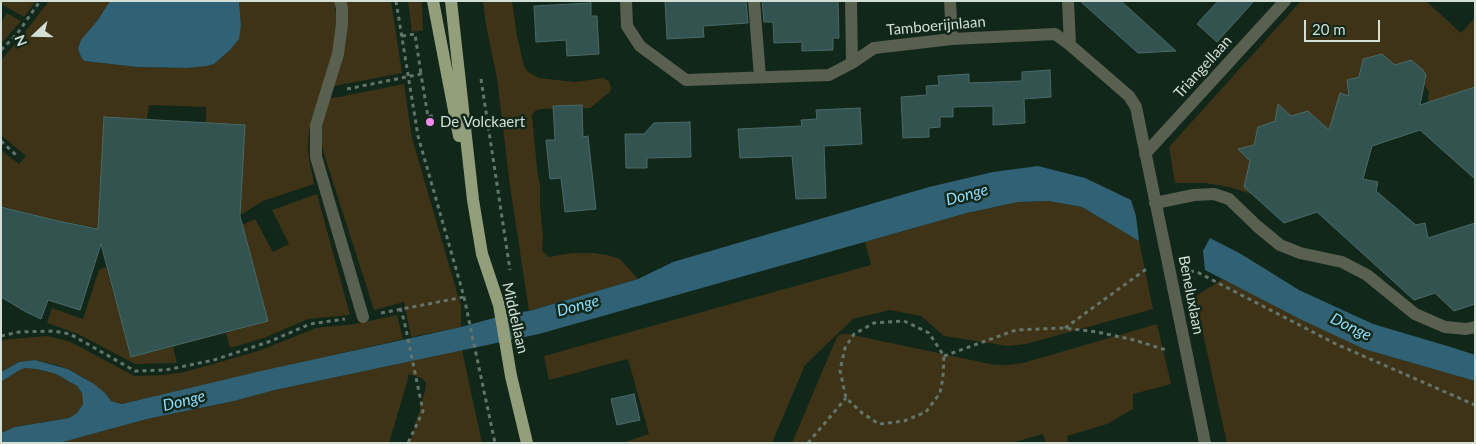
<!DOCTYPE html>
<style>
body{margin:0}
#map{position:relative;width:1476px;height:444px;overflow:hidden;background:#11271a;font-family:Lato,sans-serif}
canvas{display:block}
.frame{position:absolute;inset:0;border:2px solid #d2dfd6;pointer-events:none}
.north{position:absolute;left:10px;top:10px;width:50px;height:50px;-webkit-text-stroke:4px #11271a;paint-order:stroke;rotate:249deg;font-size:14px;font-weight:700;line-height:20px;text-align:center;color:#d2dfd6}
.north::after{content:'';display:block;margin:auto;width:18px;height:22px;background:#d2dfd6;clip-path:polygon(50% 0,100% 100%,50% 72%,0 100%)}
.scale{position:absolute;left:1304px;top:20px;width:76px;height:22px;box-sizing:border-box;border:2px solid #d2dfd6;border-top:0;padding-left:6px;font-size:15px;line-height:18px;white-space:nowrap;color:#d2dfd6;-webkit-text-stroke:4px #11271a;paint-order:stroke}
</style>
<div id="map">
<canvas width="1476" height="444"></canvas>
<div class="frame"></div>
<div class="north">N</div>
<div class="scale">20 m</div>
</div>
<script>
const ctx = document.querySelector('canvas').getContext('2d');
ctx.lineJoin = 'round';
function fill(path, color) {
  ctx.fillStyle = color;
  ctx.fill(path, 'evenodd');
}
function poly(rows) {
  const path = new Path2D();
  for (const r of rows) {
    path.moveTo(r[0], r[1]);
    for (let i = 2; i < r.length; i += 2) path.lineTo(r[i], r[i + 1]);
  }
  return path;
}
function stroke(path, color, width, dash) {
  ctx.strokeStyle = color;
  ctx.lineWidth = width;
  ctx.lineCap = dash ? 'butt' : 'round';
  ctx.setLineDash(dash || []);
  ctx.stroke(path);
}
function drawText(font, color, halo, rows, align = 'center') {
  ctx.font = font + ' Lato,sans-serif';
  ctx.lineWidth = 5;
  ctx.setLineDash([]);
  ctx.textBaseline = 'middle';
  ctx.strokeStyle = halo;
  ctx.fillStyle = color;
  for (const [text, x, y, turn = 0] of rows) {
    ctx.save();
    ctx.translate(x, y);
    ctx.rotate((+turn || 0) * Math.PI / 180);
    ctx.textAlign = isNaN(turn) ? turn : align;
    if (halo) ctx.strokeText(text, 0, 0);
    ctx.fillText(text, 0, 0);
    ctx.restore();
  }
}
const green = poly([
 [1,1,36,1,24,17,1,4],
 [49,1,110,1,78,49,81,57,84,61,137,67,186,68,214,64,230,50,241,25,239,1,334,1,337,20,335,42,325,81,312,117,309,131,308,146,309,158,314,184,263,201,242,214,240,213,245,125,206,123,206,107,149,105,147,119,104,117,98,228,50,219,1,206,1,150,19,164,26,156,1,135,1,60,18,41],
 [346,1,391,1,402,73,334,86],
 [408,1,422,1,423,30,412,32],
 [483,1,512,1,517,36,524,66,528,72,539,78,575,82,603,78,609,81,611,88,610,92,590,108,541,109,535,111,532,115,537,169,540,186,540,205,543,237,542,250,548,257,572,253,593,253,607,255,620,259,638,279,529,311,510,186,497,78,486,25],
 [1301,1,1426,1,1461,33,1475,18,1475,99,1427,111,1429,92,1417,74,1353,162,1261,137,1251,194,1229,187,1205,183,1175,183,1169,147],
 [7,13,21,21,1,44,1,23],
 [404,84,412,138,461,306,461,327,411,337,404,302,374,310,325,157,321,142,321,130,329,98,339,97],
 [317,194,350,315,308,319,264,338,230,348,226,333,268,321,246,237,233,225,244,224,255,219,273,252,289,244,272,210],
 [1049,201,1082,207,1139,241,1153,309,1026,344,1008,346,944,336,921,316,890,310,853,319,805,365,772,443,622,443,649,434,628,359,549,380,544,356,871,265,865,242,967,213,1018,202],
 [106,267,131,357,173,347,177,363,135,364,78,334,47,323,52,308,83,319,99,270],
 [1222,279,1364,349,1475,381,1475,443,1227,443,1195,297],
 [397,315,403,339,122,404,111,401,105,393,83,377,68,369,57,365,35,360,19,362,1,372,1,340,47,336,71,342,134,376,165,375,184,372,217,363,261,350,316,328,355,324],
 [1157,324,1171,384,1133,394,1133,409,1107,424,1067,436,1068,443,1046,443,1043,434,1011,443,792,443,836,339,838,336,842,334,848,334,995,365,1007,365,1023,363],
 [462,350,482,443,410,443,425,391,426,383,422,378,408,374,408,379,389,443,59,443,147,419,234,401,275,390],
 [25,368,36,369,56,374,77,386,82,393,83,398,83,404,77,413,69,418,15,427,1,433,1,382,18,371]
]);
const water = poly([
 [110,1,239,1,241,25,239,39,230,50,214,64,207,66,186,68,137,67,84,61,81,57,78,49,81,40,97,21],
 [1038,166,1085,178,1131,200,1136,216,1139,241,1082,207,1049,201,1018,202,967,213,539,334,275,390,234,401,147,419,59,443,1,443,1,433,15,427,69,418,77,413,83,404,82,393,77,386,56,374,45,371,36,369,25,368,18,371,1,382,1,372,19,362,35,360,68,369,94,384,105,393,111,401,122,404,261,371,461,327,512,313,529,311,638,279,673,262,929,187,993,172],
 [1210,238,1241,254,1299,290,1373,324,1454,348,1475,355,1475,381,1364,349,1300,319,1205,270,1203,251]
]);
const building = poly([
 [665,1,746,1,748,23,703,26,704,37,667,39,665,1],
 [762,1,838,1,839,38,833,38,833,50,802,51,802,42,774,43,773,22,764,22,762,1],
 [1080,1,1121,1,1176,51,1138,53,1080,1],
 [1218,1,1254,1,1217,42,1197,24,1218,1],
 [591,3,591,16,597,16,599,54,567,56,566,40,536,42,534,6,591,3],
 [1382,54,1395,65,1411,60,1423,70,1426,75,1420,105,1475,87,1475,179,1420,130,1372,146,1363,179,1378,182,1376,191,1416,225,1425,223,1428,238,1475,223,1475,304,1454,311,1435,293,1414,300,1317,212,1284,223,1244,187,1250,161,1238,149,1254,145,1258,127,1275,121,1278,104,1291,116,1308,111,1329,130,1340,93,1349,96,1347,80,1359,77,1363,59,1382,54],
 [1050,70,1051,97,1024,99,1025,123,993,125,993,106,953,107,953,117,940,117,940,127,929,128,929,137,903,138,901,97,927,95,926,86,939,85,938,76,969,74,969,83,1022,81,1022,72,1050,70],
 [582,105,583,137,588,136,596,209,565,212,561,178,550,179,546,140,555,140,553,106,582,105],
 [860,108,862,144,824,146,826,198,796,199,792,156,740,158,738,129,802,126,801,120,817,119,816,110,860,108],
 [104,117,245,125,240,216,268,321,131,357,101,244,80,310,48,300,41,319,26,312,1,297,1,207,58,221,98,229,104,117],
 [690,122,691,157,647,158,647,168,626,168,625,134,644,134,654,123,690,122],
 [634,394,640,420,617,425,611,399,634,394]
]);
const path = poly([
 [396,1,418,136,464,297,495,443],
 [402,36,415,34,421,74],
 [1,50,17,34,40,1],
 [481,79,510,270],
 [347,89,421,74,428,117,435,115],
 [1,141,17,156],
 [1190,271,1197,272,1336,344,1475,405],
 [400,308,404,320,423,411,408,443],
 [381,313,464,297],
 [904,321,929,333,944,356,943,377,940,393,926,412,904,421,879,424,862,413,846,398,840,370,845,348,854,334,874,323,904,321],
 [1065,328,1149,267],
 [1,336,19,332,54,331,70,334,135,371,166,370,214,360,271,341,310,324,345,319],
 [944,356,1016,330,1064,328,1097,332,1134,340,1166,350],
 [808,443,846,398]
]);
const minor = poly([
 [340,1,342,8,342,24,338,54,316,125,316,157,363,317],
 [626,1,627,26,640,46,686,80,829,75,852,63,874,48,952,39,1055,34,1070,45,1129,96,1136,107,1205,443],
 [754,1,760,77],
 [851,1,852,63],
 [950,1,952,39],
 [1068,1,1070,45],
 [1145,154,1285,1],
 [1155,203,1194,195,1214,194,1229,199,1257,226,1280,245,1300,253,1342,262,1367,275,1415,314,1445,327,1466,329,1475,327]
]);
const major = poly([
 [433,1,459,136],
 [451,1,473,200,482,254,499,305,511,376,527,443]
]);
const markers = [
 [430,122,5,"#f489f0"]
];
const streetNames = [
 ["Tamboerijnlaan",936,26,-5],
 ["Triangellaan",1203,67,-48],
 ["Beneluxlaan",1191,295,79],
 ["Middellaan",515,318,77]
];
const poiNames = [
 ["De Volckaert",440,122]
];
const waterNames = [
 ["Donge",967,195,-15],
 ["Donge",578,306,-15],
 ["Donge",1351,327,26],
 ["Donge",184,401,-14]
];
fill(green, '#3e3316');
fill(water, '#306174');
fill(building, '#335351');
stroke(building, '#4a6a68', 1);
stroke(path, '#63756a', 3, [4, 4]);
stroke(minor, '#5a604f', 12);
stroke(major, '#939f7b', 12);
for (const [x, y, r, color] of markers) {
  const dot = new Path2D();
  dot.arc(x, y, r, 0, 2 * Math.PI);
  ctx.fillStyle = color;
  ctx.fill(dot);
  stroke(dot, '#11271a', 2);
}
drawText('15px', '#d2dfd6', '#11271a', streetNames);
drawText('15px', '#d2dfd6', '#11271a', poiNames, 'left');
drawText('italic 16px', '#8edeff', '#11271a', waterNames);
</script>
